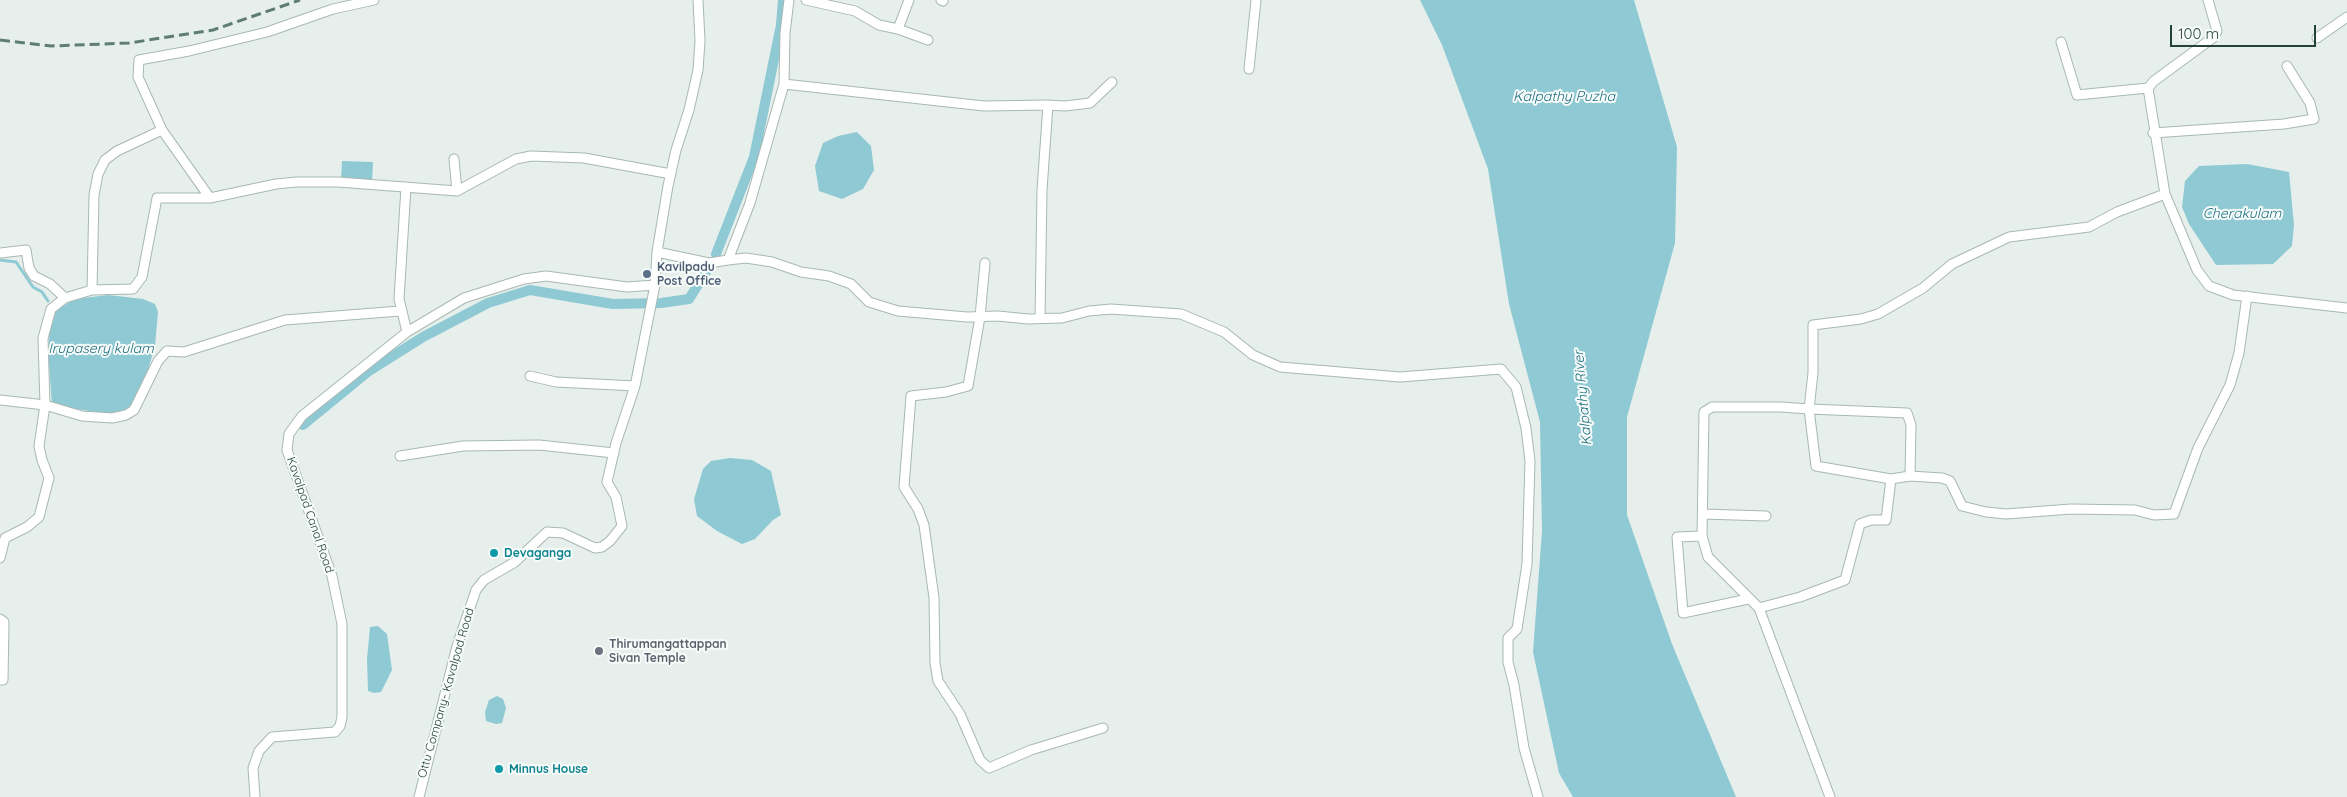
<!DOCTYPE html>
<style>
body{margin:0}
#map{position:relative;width:2347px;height:797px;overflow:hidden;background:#e6efeb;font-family:Quicksand,sans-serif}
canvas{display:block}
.scale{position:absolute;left:2170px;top:25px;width:146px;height:22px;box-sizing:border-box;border:2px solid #24423a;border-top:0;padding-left:6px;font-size:15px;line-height:18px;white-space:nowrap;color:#24423a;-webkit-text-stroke:4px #f7fbf9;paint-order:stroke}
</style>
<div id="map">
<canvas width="2347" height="797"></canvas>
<div class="scale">100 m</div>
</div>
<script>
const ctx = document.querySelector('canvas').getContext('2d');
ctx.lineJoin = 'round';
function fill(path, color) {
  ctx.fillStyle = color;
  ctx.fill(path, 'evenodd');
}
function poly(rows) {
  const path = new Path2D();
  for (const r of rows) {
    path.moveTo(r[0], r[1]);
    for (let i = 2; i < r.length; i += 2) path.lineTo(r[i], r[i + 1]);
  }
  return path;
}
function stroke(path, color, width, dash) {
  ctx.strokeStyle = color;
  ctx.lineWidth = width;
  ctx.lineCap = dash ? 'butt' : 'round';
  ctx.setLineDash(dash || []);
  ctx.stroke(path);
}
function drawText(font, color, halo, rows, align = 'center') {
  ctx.font = font + ' Quicksand,sans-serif';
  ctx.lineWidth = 4;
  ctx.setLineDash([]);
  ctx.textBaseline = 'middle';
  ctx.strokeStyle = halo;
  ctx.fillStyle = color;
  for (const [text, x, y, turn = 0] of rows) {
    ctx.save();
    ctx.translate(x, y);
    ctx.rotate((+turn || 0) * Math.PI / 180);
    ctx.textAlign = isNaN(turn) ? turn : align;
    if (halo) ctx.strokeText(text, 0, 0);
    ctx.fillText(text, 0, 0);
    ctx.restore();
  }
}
const water = poly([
 [1420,0,1634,0,1677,147,1675,243,1627,417,1627,515,1672,644,1736,797,1573,797,1559,773,1533,652,1542,531,1540,422,1509,304,1488,169,1442,45],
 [857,132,871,146,874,170,863,189,842,199,819,191,815,166,823,143,838,136],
 [342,161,373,162,372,183,341,182],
 [2247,164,2289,172,2294,225,2292,246,2273,264,2216,265,2189,224,2182,207,2185,181,2199,166],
 [108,295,143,299,155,304,158,312,155,346,145,380,135,400,125,411,110,414,56,406,52,404,48,351,50,327,55,311,75,299],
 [730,458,752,460,771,471,781,515,773,520,755,539,742,544,717,531,697,516,694,499,703,469,711,461],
 [378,626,387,634,392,670,381,692,374,693,368,691,367,659,370,627],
 [497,696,503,699,506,708,502,723,496,724,486,721,485,712,489,700]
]);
const stream = poly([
 [0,260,16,262,33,287,42,292,48,301]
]);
const canal = poly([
 [716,254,754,157,781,25,783,0],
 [303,425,369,371,423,337,488,303,530,290,613,304,661,303,689,299,706,272]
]);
const street = poly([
 [789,0,785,33,784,84,750,203,728,260,746,258,772,262,801,272,829,276,851,284,869,302,898,311,967,317,998,316,1028,319,1062,318,1089,311,1111,309,1181,314,1224,332,1253,355,1280,367,1400,377,1501,369,1516,387,1526,428,1530,461,1527,564,1517,629,1508,638,1508,662,1514,685,1524,748,1538,797],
 [806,0,855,11,879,25,898,29,909,0],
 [941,0,943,1],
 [2208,0,2217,31,2214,37,2154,81,2148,88,2165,194,2197,270,2209,286,2233,295,2347,308],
 [898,29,928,40],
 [2317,38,2347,17],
 [2061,42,2077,95,2148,88],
 [1249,69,1256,0],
 [784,84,984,106,1048,105],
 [2153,133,2284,124,2314,119,2310,103,2287,66],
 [454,159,457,191],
 [406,187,399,299,407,332],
 [210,198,162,130,138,77,139,60,189,51,267,32,333,9,374,0],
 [657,252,709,263,728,260],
 [0,253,26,250,29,268,34,276,50,284,65,298],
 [985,263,980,317,968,386,946,392,911,396,904,487,918,509,924,525,934,598,935,663,938,681,960,714,980,760,989,768,1031,750,1103,728],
 [92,290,94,195,98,174,105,160,117,151,162,130],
 [1040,318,1042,190,1048,105,1065,106,1090,103,1112,82],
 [530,376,556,382,635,386],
 [0,400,45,405,43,338,51,309,65,298,92,290,133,289,142,277,157,198,210,198,276,184,296,182,338,182,457,191,516,159,531,156,584,158,671,174],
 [400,456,463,446,539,445,614,453],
 [1891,479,1816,466,1809,409,1907,413,1911,425,1910,476],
 [1703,514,1766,516],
 [1702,536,1677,537,1683,613,1748,599],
 [0,558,5,538,27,527,39,517,49,478,42,460,39,446,45,405,82,416,112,418,126,415,134,410,158,361,167,351,184,352,285,320,400,311],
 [1759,608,1800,597,1845,580,1860,524,1871,520,1886,520,1891,479,1910,476,1942,478,1950,481,1962,506,1986,512,2006,514,2071,509,2135,510,2154,515,2174,514,2198,448,2230,385,2239,353,2247,296],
 [0,619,4,622,3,680,0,680],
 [255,797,253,768,259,751,272,737,335,732,340,726,342,717,342,624,332,576,287,450,289,434,302,416,407,332,464,298,524,279,546,276,627,287,655,285],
 [419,797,457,646,476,590,484,580,515,562,547,532,563,533,595,548,602,547,610,541,622,526,616,497,607,482,616,443,635,386,655,285,657,252,668,186,676,150,689,110,698,70,700,41,698,0],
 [1830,797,1759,608,1708,557,1702,536,1704,412,1712,407,1781,407,1809,409,1813,373,1813,325,1861,319,1878,314,1923,288,1952,264,2009,237,2089,227,2117,212,2165,194]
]);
const rail = poly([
 [0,40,51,46,129,43,213,30,300,0]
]);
const markers = [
 [647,274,5,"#5c6f8a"],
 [494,553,5,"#0f9aa8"],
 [599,651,5,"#6b7280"],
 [499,769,5,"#0f9aa8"]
];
const serviceNames = [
 ["Kavilpadu",657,267],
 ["Post Office",657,281]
];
const streetNames = [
 ["Kavalpad Canal Road",310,515,71],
 ["Ottu Company- Kavalpad Road",446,693,-74]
];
const cultureNames = [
 ["Devaganga",504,553],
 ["Minnus House",509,769]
];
const worshipNames = [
 ["Thirumangattappan",609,644],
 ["Sivan Temple",609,658]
];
const waterNames = [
 ["Kalpathy Puzha",1564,97],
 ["Cherakulam",2242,214],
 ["Irupasery kulam",101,349],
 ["Kalpathy River",1583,398,-95]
];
fill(water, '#8ec9d4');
stroke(stream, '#8ec9d4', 3);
stroke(canal, '#8ec9d4', 10);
stroke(street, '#a8b8b2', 11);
stroke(street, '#fff', 9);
stroke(rail, '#5f7d75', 3, [10, 5]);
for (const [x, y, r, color] of markers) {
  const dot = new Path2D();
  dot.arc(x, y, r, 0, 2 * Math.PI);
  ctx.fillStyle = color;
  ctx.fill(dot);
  stroke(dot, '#f7fbf9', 2);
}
drawText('bold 12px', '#4e5e75', '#f7fbf9', serviceNames, 'left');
drawText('12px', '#24423a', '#f7fbf9', streetNames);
drawText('bold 12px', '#0d838f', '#f7fbf9', cultureNames, 'left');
drawText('bold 12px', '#5b616d', '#f7fbf9', worshipNames, 'left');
drawText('italic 14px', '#1c6f80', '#f7fbf9', waterNames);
</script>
